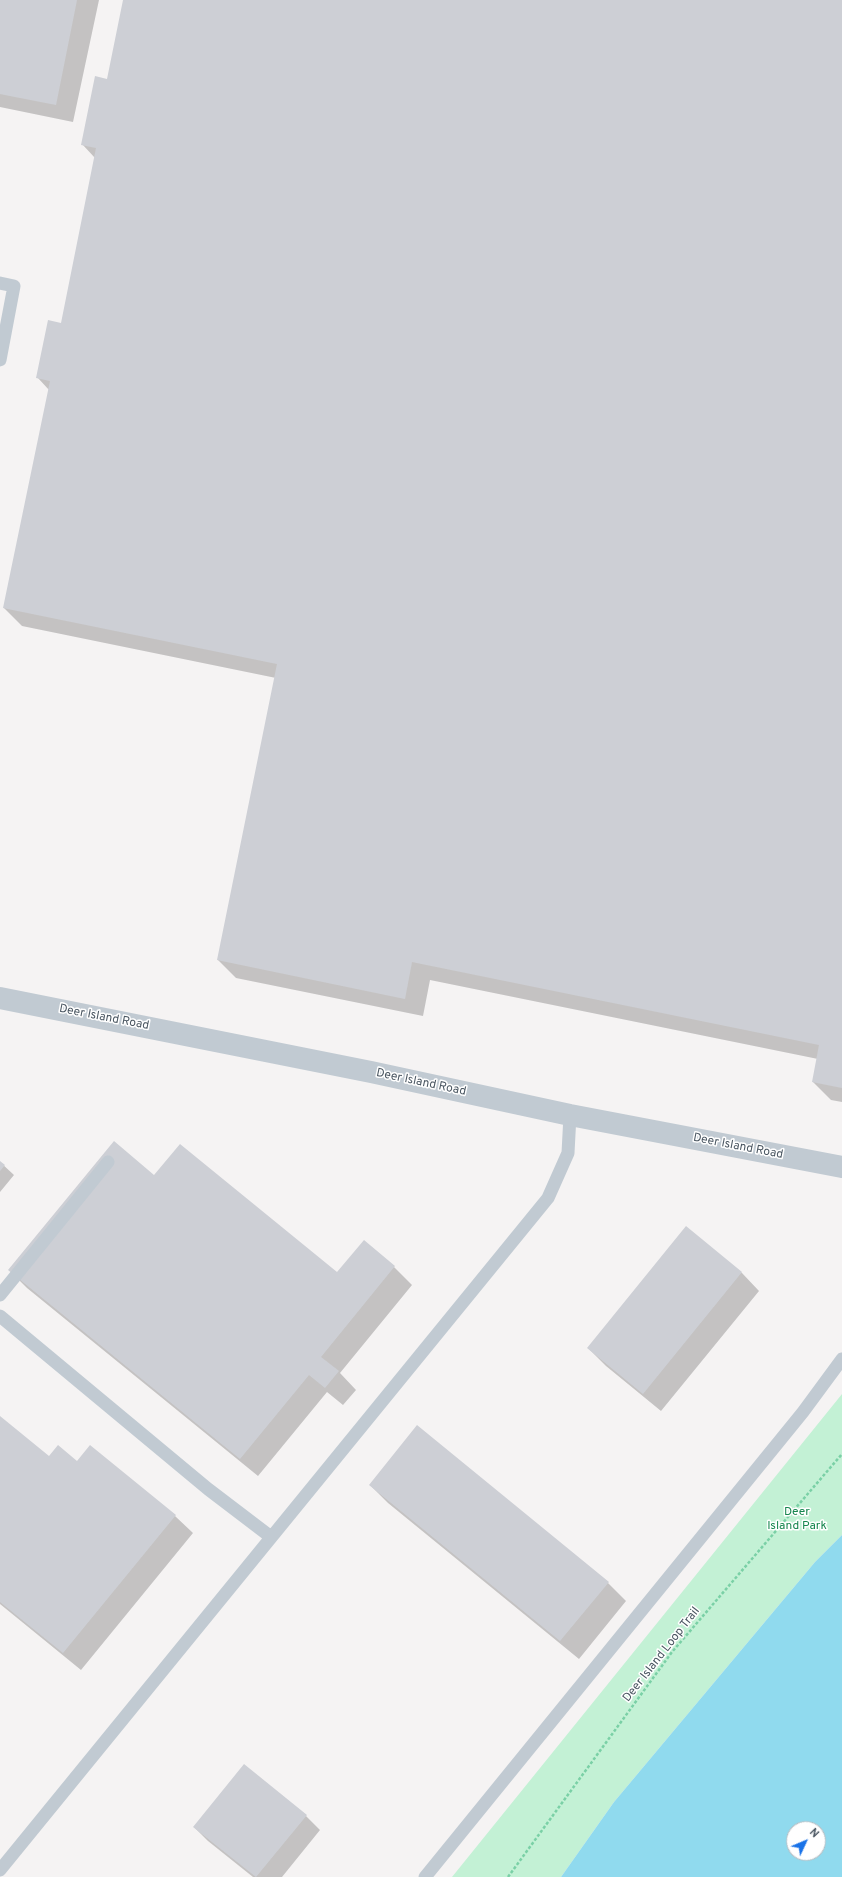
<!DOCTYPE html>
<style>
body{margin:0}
#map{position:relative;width:842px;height:1877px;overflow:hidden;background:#f5f3f3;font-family:Overpass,sans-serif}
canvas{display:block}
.north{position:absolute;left:786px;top:1821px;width:40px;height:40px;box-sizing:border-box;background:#fff;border:1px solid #b7bbc0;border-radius:50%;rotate:46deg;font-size:11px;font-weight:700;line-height:16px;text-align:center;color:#4a5661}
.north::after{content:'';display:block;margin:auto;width:14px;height:18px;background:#1a73e8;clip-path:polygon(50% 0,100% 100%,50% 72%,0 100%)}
</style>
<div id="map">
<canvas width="842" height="1877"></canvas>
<div class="north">N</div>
</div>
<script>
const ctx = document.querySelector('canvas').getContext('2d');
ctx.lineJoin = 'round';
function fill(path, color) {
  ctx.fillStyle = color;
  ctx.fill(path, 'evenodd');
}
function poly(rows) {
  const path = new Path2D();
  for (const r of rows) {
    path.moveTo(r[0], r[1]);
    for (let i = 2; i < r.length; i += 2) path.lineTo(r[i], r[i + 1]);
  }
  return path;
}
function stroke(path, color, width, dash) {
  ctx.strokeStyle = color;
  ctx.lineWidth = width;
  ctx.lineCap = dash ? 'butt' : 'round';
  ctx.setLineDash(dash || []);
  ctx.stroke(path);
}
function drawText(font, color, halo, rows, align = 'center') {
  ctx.font = font + ' Overpass,sans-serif';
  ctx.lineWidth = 3;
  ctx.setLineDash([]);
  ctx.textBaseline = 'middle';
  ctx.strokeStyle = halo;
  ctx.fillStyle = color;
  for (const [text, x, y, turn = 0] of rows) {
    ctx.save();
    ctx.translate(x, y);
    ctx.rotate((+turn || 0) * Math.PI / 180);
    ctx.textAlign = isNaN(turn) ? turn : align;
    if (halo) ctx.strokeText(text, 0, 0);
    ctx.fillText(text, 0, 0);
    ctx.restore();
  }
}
const green = poly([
 [842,1394,842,1535,815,1562,614,1802,561,1877,452,1877]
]);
const water = poly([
 [842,1535,842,1877,561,1877,614,1802,815,1562],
 [794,1829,818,1829,818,1853,794,1853]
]);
const shadow = poly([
 [0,0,99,0,73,122,0,107],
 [124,0,842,0,842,1102,831,1100,813,1082,818,1059,430,980,423,1016,236,978,218,960,276,678,22,626,4,608,49,390,38,378,62,324,95,158,82,144,108,80],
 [0,1162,14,1175,0,1192],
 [154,1176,337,1274,394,1267,412,1285,340,1373,356,1390,343,1405,327,1392,258,1476,27,1288,9,1270],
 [686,1228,742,1273,759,1291,661,1411,606,1366,588,1348],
 [0,1417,49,1457,77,1462,175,1516,193,1533,81,1670,0,1604],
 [417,1427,608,1583,626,1601,579,1659,388,1503,370,1485],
 [306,1816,320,1830,282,1877,253,1877,208,1841,194,1827]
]);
const building = poly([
 [0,0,77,0,56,105,0,94],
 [123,0,842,0,842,1088,812,1082,819,1045,412,962,405,999,217,960,277,664,3,608,50,381,36,378,48,320,61,323,96,148,81,145,95,76,107,79],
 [114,1141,154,1175,180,1144,337,1272,364,1240,395,1266,321,1357,339,1371,325,1388,309,1375,240,1459,8,1270],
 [0,1161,5,1165,0,1171],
 [686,1226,742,1272,643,1394,587,1348],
 [0,1416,49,1456,58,1445,77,1461,90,1445,176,1515,63,1653,0,1602],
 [417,1425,609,1582,560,1641,369,1485],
 [244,1764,307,1815,256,1877,193,1827]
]);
const path = poly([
 [508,1877,672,1652,842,1454]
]);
const lane = poly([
 [0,283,14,286,0,360],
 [0,1295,108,1162],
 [0,1316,208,1489,271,1537],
 [0,1870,548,1198,568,1153,570,1115],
 [425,1877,803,1412,842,1359]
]);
const street = poly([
 [0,998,371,1072,570,1115,842,1167]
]);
const streetNames = [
 ["Deer Island Road",104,1018,11],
 ["Deer Island Road",421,1083,12],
 ["Deer Island Road",738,1147,11],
 ["Deer Island Loop Trail",662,1655,-52]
];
const parkNames = [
 ["Deer",797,1513],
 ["Island Park",797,1527]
];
fill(green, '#c3f1d5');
fill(water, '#90daee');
fill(shadow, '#0003');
fill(building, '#cdcfd5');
stroke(path, '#7ad0a6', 2.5, [3, 2]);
stroke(lane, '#c1cad2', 13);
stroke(street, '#c1cad2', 22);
drawText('12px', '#4a5661', '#fff', streetNames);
drawText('12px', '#17864f', '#fff', parkNames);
</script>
